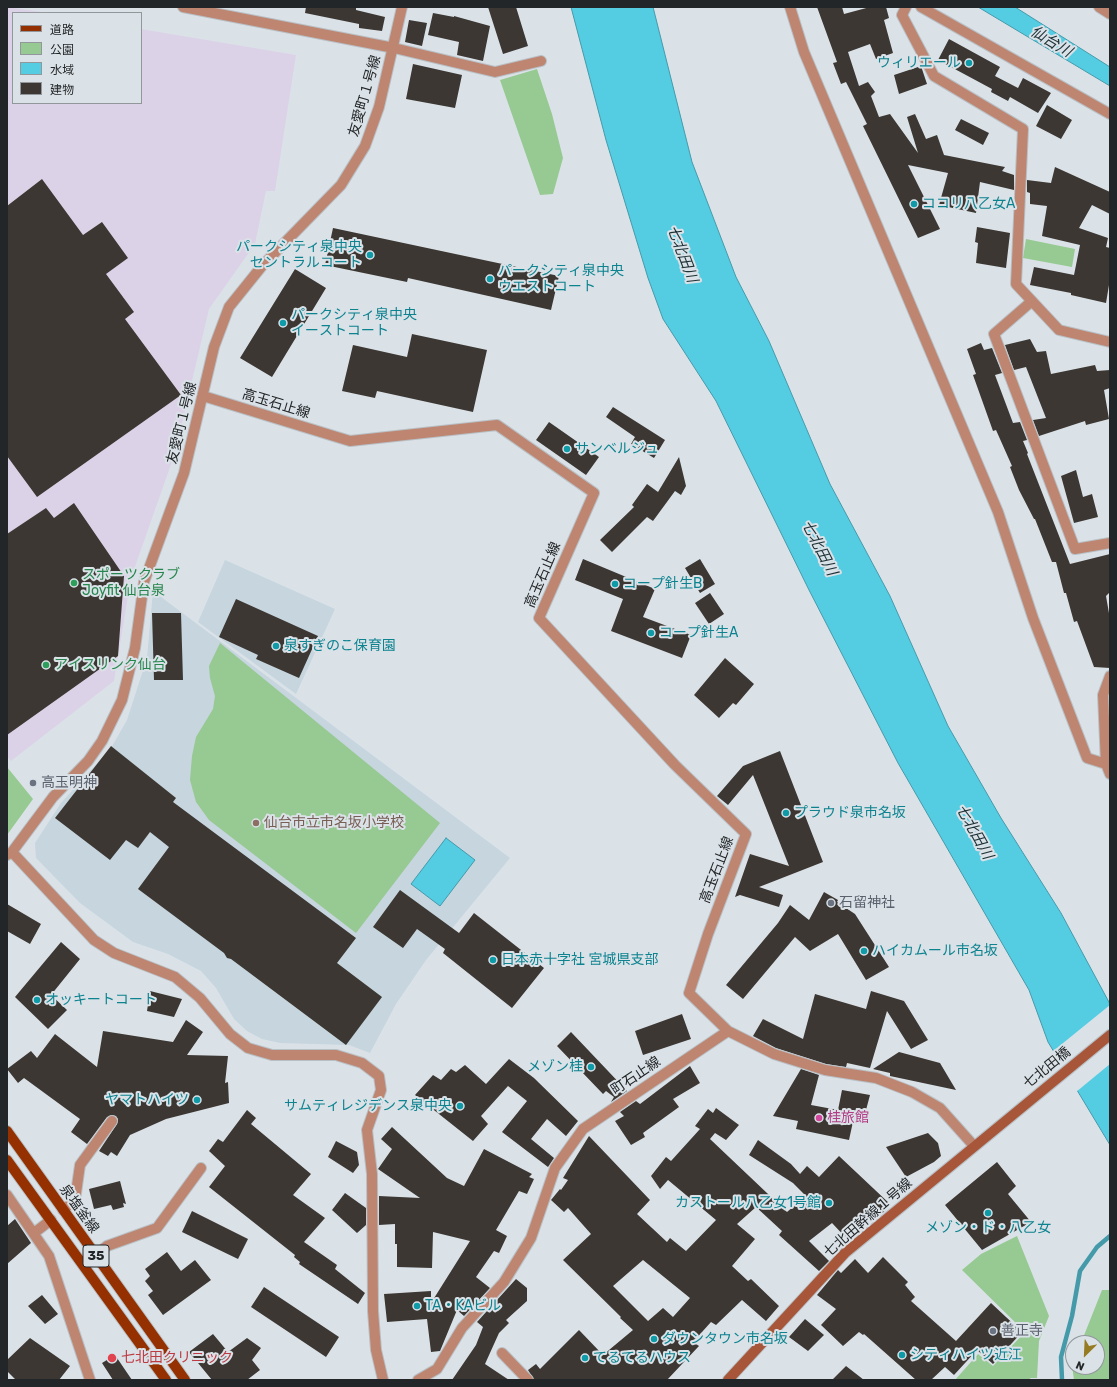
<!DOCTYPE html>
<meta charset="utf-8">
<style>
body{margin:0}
#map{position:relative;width:1117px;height:1387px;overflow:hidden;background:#dae2e8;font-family:Rubik,"Noto Sans JP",sans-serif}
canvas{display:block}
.frame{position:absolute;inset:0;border:8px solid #232628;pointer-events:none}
.legend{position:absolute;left:12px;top:12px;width:130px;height:92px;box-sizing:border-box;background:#dae2e8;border:1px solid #91979b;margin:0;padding:5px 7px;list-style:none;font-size:12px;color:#232628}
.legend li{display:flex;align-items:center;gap:8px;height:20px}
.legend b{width:20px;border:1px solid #91979b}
.north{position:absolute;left:1065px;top:1335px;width:40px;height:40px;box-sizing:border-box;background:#dae2e8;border:1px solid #91979b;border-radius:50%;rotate:204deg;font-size:11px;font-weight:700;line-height:16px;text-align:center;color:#232628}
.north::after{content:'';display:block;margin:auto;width:14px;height:18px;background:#967b23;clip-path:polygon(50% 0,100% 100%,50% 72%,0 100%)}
</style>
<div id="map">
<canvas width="1117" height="1387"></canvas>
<div class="frame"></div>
<ul class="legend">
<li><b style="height:5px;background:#953000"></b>道路</li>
<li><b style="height:11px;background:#97c992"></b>公園</li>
<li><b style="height:11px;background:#54cce2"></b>水域</li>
<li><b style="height:11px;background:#3c3732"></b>建物</li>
</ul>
<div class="north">N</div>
</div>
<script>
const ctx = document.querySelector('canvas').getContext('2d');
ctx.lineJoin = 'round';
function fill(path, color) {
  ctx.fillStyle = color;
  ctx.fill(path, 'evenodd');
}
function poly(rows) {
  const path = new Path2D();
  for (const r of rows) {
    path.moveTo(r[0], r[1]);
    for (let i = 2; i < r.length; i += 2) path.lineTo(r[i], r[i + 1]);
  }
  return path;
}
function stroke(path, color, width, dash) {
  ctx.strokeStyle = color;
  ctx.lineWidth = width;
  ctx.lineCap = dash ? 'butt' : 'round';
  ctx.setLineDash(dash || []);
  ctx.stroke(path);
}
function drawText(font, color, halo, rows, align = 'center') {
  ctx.font = font + ' Rubik,"Noto Sans JP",sans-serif';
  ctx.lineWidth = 4;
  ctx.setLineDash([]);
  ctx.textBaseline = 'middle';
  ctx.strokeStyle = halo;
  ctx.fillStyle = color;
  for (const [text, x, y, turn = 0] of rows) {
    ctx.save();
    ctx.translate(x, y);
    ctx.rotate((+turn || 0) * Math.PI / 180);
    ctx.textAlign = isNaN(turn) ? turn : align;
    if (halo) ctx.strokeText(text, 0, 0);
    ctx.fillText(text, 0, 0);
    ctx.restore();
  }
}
const commercial = poly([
 [7,7,49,13,13,13,13,103,141,103,141,29,296,55,275,191,266,191,255,244,209,309,175,453,131,578,114,681,11,761,7,756]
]);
const built = poly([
 [225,560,335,609,296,694,198,622],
 [153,591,510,858,426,960,396,1004,370,1053,349,1045,280,1043,262,1039,247,1031,234,1019,216,988,201,971,168,954,133,942,80,903,36,858,35,843,61,803,111,748,127,720,147,658]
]);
const green = poly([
 [537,69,552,114,563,158,553,194,540,195,500,80],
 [1026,239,1075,249,1072,267,1023,258],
 [220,643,440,823,356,933,209,820,196,802,190,780,192,756,196,737,213,709,215,696,210,678,209,666],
 [7,767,33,799,7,835],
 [1017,1236,1049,1316,1039,1341,1037,1378,1030,1378,1031,1380,955,1380,978,1354,993,1366,1025,1332,962,1270,981,1254],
 [1102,1290,1110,1290,1110,1380,1074,1380,1072,1366,1073,1364,1073,1367,1097,1367,1097,1343,1081,1343]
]);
const water = poly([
 [571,7,653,7,692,162,736,277,769,341,830,484,890,596,948,726,1001,818,1061,913,1110,1004,1110,1145,1048,1042,1029,990,898,763,809,590,716,401,663,319,648,278,606,140,571,7],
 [978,7,1015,7,1110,67,1110,86,978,7],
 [446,838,475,860,440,906,411,884,446,838]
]);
const pier = poly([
 [1110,1005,1110,1064,1076,1092,1052,1052]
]);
const stream = poly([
 [1062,1380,1061,1357,1072,1316,1080,1271,1097,1247,1110,1236]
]);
const building = poly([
 [306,7,356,7,356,10,385,17,382,31,359,28,359,24,305,13],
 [488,7,516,7,528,46,503,54],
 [817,7,842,7,844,14,870,7,886,7,889,18,884,20,893,53,876,59,870,44,848,52,859,86,868,82,875,92,871,96,879,117,890,114,918,153,907,117,915,114,926,139,937,135,944,155,1005,167,1002,171,1014,175,1014,190,980,182,976,213,939,205,948,173,908,165,940,229,918,238,863,126,867,124,846,82,841,84,833,63,837,62],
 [433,13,454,17,454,16,490,26,483,61,457,55,459,42,428,35],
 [409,20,427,23,422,46,405,42],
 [949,39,1000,67,995,76,1018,88,1023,78,1051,93,1038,113,1010,97,1008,101,991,92,992,89,938,60],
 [413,64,462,75,455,108,406,99],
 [921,66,927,84,899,94,894,75],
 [1047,105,1072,120,1061,139,1036,126],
 [961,119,989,133,983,145,955,130],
 [1055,167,1110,192,1110,214,1092,205,1079,228,1108,238,1106,247,1110,248,1110,279,1106,303,1071,295,1071,293,1030,285,1034,267,1074,275,1080,245,1042,236,1047,206,1030,204,1030,193,1027,192,1027,180,1051,183],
 [42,179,83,235,102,222,128,258,106,274,134,312,125,319,181,395,37,497,7,456,7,206],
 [977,227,1010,233,1006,268,976,263,978,243,975,242],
 [333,228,559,276,551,310,408,278,407,282,325,265],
 [295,269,326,288,272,377,240,358],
 [412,334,487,350,473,412,377,391,375,398,342,391,353,345,407,357],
 [1030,339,1037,352,1046,351,1051,374,1095,365,1097,371,1110,370,1110,388,1104,390,1109,419,1086,425,1085,421,1039,436,1033,420,1046,418,1026,367,1014,370,1005,345],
 [981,343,984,350,992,348,1002,373,995,375,1013,423,1020,422,1027,440,1023,441,1028,453,1027,454,1070,564,1110,554,1110,592,1106,596,1110,619,1110,668,1094,667,1077,621,1074,622,1066,593,1064,593,1056,562,1052,562,1035,519,1034,519,1019,490,1010,467,1012,466,996,430,993,431,973,375,976,374,967,349],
 [613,407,665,440,654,458,631,444,635,437,606,417],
 [549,422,599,457,586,475,536,440],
 [679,457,686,486,681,495,675,491,653,521,647,517,612,552,600,540,634,507,632,505,647,484,658,492],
 [1076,470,1083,497,1092,494,1098,517,1074,523,1061,476],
 [74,503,124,576,118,656,7,735,7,534,46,508,54,518],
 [583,559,655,589,643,617,691,635,682,658,611,631,623,599,575,580],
 [700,559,715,584,700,593,685,568],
 [710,593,724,614,709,624,695,603],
 [236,599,318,636,299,678,256,659,258,655,219,637],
 [152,613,181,613,183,680,154,680],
 [725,658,754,684,736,705,733,703,719,718,694,695],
 [111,746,176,798,173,802,356,938,337,963,382,997,346,1045,231,959,227,958,224,953,138,889,169,847,150,832,138,848,126,840,110,860,55,818],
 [780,751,823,862,759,887,783,895,779,907,740,895,735,897,750,854,789,866,753,775,728,805,717,796,743,766],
 [400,890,459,933,474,913,544,968,512,1008,443,953,445,949,417,929,403,948,373,927],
 [824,892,838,900,837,902,855,914,889,967,866,980,838,934,810,951,795,937,743,999,726,985,778,923,790,905,809,920],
 [7,904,41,924,30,944,7,931],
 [61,942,80,959,51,995,67,1010,48,1029,15,997],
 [150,991,182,999,174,1017,147,1011],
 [871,991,904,1001,928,1040,911,1049,887,1011,870,1068,847,1063,846,1067,826,1064,776,1048,753,1036,763,1019,803,1039,815,994,866,1009],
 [682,1014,691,1039,643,1055,635,1031],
 [186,1020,203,1032,187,1055,228,1056,225,1083,228,1082,229,1103,166,1119,130,1135,117,1156,111,1152,108,1156,99,1151,117,1124,118,1119,116,1116,112,1115,107,1117,87,1144,71,1132,80,1119,24,1078,18,1083,7,1069,31,1051,37,1058,55,1034,97,1067,103,1031,173,1042],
 [571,1032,627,1091,611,1102,614,1097,606,1091,603,1094,557,1046],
 [899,1052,940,1063,956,1090,890,1076,890,1073,873,1069],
 [509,1059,534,1078,578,1121,566,1136,547,1119,531,1139,554,1158,548,1167,502,1132,527,1101,508,1086,481,1116,488,1124,473,1141,415,1095,433,1075,441,1080,451,1069,456,1072,465,1065,486,1084],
 [690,1066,700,1083,673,1099,679,1107,643,1133,645,1137,631,1145,615,1121,624,1116,620,1112,636,1101,640,1104],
 [801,1069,819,1075,811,1105,838,1110,842,1090,870,1095,866,1110,856,1108,849,1140,796,1129,798,1121,773,1116],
 [716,1108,739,1125,726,1140,715,1133,710,1139,787,1212,806,1196,793,1183,749,1155,758,1140,791,1164,800,1174,807,1166,819,1177,839,1156,891,1205,876,1219,873,1217,848,1240,832,1223,809,1241,829,1261,819,1271,779,1235,782,1231,756,1207,737,1224,755,1239,732,1266,748,1281,751,1279,779,1306,766,1321,742,1300,716,1325,711,1322,693,1342,699,1346,667,1380,534,1380,528,1370,536,1364,540,1369,579,1330,603,1355,633,1330,620,1318,621,1317,563,1260,591,1234,568,1208,564,1212,551,1200,560,1189,561,1190,568,1180,563,1178,589,1136,650,1200,637,1214,667,1242,670,1238,686,1251,716,1220,668,1180,660,1189,651,1176,666,1157,671,1161,700,1129,695,1126,708,1109,713,1113],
 [643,1260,690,1298,673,1317,663,1308,648,1321,613,1286],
 [247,1110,256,1118,251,1124,311,1174,293,1195,325,1218,304,1242,337,1265,335,1269,365,1293,358,1304,299,1264,300,1262,294,1257,295,1255,209,1187,225,1166,209,1151,218,1139,223,1142],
 [392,1127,447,1178,464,1186,484,1149,532,1174,529,1177,534,1179,527,1194,519,1191,496,1230,507,1236,499,1253,494,1251,476,1277,490,1288,464,1316,457,1310,440,1351,431,1352,427,1319,387,1322,384,1294,431,1291,431,1303,470,1241,433,1232,432,1268,397,1267,397,1244,395,1244,395,1224,379,1225,379,1196,420,1198,378,1169,392,1149,381,1139],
 [928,1133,938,1143,941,1156,934,1162,906,1177,886,1147],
 [336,1141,357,1152,359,1165,353,1173,328,1157],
 [997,1162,1016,1186,1008,1194,1031,1222,982,1250,945,1205],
 [120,1181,126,1204,123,1203,124,1207,113,1210,111,1205,94,1209,89,1189],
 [345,1193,366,1208,366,1225,357,1233,332,1210],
 [192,1211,248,1239,238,1259,182,1232],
 [15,1219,31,1243,7,1264,7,1226],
 [167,1252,181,1271,195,1260,211,1280,163,1315,148,1295,153,1291,145,1281,150,1276,145,1269],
 [883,1257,908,1282,905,1285,915,1297,911,1301,956,1341,991,1303,1022,1332,993,1364,977,1350,954,1375,945,1367,931,1380,916,1380,864,1334,863,1335,859,1332,843,1346,821,1325,836,1309,817,1295,838,1270,841,1273,855,1259,868,1273],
 [516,1279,527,1288,527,1301,506,1320,509,1323,499,1333,485,1364,509,1380,452,1380,476,1345,483,1327,477,1322],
 [264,1287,339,1337,326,1357,251,1307],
 [42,1295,58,1314,45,1324,28,1306],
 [805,1319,824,1335,808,1351,789,1337],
 [213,1334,228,1352,247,1338,261,1348,252,1360,260,1370,247,1380,212,1380,189,1352],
 [30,1338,70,1366,59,1380,16,1380,7,1371,7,1360],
 [115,1355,132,1380,113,1380,102,1363],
 [846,1366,864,1380,832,1380]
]);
const street = poly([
 [183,7,394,48,495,72,541,61],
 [790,7,804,52,998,512,1033,618,1087,758,1106,764],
 [906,7,902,15,934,76,1023,129,1016,284,1059,330,1110,342],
 [921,7,1110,114],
 [1099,7,1110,14],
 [1032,301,994,334,1075,549,1110,543],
 [203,396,350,441,497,425,594,493,539,618,675,765,746,834,708,934,689,993,728,1031],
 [1110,676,1103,695,1106,764,1110,774],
 [12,852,94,940,114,953,175,977,200,998,230,1034,248,1048,272,1055,336,1055,362,1063,379,1076,381,1090,367,1130,372,1174,373,1311,376,1350,383,1380],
 [7,855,12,852,53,797,88,761,102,741,122,700,135,648,144,582,184,473,214,347,229,307,262,266,341,185,365,146,379,107,402,7],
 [7,1195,49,1256,90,1380],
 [63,1210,75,1200,80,1165,112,1121],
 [34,1233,51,1220],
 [95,1255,107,1246,157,1228,201,1168],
 [502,1353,528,1380],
 [418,1380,437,1369,462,1328,504,1282,531,1238,555,1168,583,1129,728,1031,774,1054,825,1070,876,1078,912,1092,940,1108,974,1146]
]);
const secondary = poly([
 [728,1380,845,1253,1110,1035]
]);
const primary = poly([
 [7,1131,185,1380],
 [7,1160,166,1380]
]);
const markers = [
 [969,63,4,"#0f9aa8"],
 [914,204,4,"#0f9aa8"],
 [370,255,4,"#0f9aa8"],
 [490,279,4,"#0f9aa8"],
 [283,323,4,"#0f9aa8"],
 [567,449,4,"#0f9aa8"],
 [74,583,4,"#2e9e5b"],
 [615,584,4,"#0f9aa8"],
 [651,633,4,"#0f9aa8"],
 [276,646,4,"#0f9aa8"],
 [46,665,4,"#2e9e5b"],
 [33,783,4,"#6b7280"],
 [786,813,4,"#0f9aa8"],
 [256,823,4,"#8d6e63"],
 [831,903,4,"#6b7280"],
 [864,951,4,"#0f9aa8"],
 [493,960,4,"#0f9aa8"],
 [37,1000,4,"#0f9aa8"],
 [591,1067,4,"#0f9aa8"],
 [197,1100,4,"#0f9aa8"],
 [460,1106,4,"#0f9aa8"],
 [819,1118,4,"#d1479c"],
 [829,1203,4,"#0f9aa8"],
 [988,1213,4,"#0f9aa8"],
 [417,1306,4,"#0f9aa8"],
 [993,1331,4,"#6b7280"],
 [654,1339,4,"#0f9aa8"],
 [902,1355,4,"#0f9aa8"],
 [112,1358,5,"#e0444e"],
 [585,1358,4,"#0f9aa8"]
];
const shields = [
 [96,1256,26]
];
const shieldNames = [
 ["35",96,1256]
];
const cultureNames = [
 ["ウィリエール",961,63,"right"],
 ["ココリ八乙女A",922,204],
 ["パークシティ泉中央",362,247,"right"],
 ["セントラルコート",362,263,"right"],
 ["パークシティ泉中央",498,271],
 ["ウエストコート",498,287],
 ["パークシティ泉中央",291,315],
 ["イーストコート",291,331],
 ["サンベルジュ",575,449],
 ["コープ針生B",623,584],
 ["コープ針生A",659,633],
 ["泉すぎのこ保育園",284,646],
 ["プラウド泉市名坂",794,813],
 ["ハイカムール市名坂",872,951],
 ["日本赤十字社 宮城県支部",501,960],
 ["オッキートコート",45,1000],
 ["メゾン桂",583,1067,"right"],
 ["ヤマトハイツ",189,1100,"right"],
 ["サムティレジデンス泉中央",452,1106,"right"],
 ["カストール八乙女1号館",821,1203,"right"],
 ["メゾン・ド・八乙女",988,1228,"center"],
 ["TA・KAビル",425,1306],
 ["ダウンタウン市名坂",662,1339],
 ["シティハイツ近江",910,1355],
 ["てるてるハウス",593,1358]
];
const streetNames = [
 ["友愛町１号線",365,96,-74],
 ["高玉石止線",276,404,17],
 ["友愛町１号線",182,423,-76],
 ["高玉石止線",543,575,-67],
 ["高玉石止線",717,870,-69],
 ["七北田橋",1047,1068,-39],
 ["町石止線",636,1076,-34],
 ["泉塩釜線",79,1209,54],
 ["七北田幹線１号線",868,1218,-41]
];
const leisureNames = [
 ["スポーツクラブ",82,575],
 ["Joyfit 仙台泉",82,591],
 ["アイスリンク仙台",54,665]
];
const worshipNames = [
 ["高玉明神",41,783],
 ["石留神社",839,903],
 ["善正寺",1001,1331]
];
const educationNames = [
 ["仙台市立市名坂小学校",264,823]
];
const hotelNames = [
 ["桂旅館",827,1118]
];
const healthNames = [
 ["七北田クリニック",121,1358]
];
const waterNames = [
 ["仙台川",1051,42,31],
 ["七北田川",682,254,69],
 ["七北田川",819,548,63],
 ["七北田川",974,832,61]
];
fill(commercial, '#dcd2e7');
fill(built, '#c6d5de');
fill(green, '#97c992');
fill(water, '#54cce2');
stroke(water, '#459aaa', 1);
fill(pier, '#dae2e8');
stroke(stream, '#459aaa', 4.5);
fill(building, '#3c3732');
stroke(street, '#b9c0c5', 12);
stroke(secondary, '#b9c0c5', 12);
stroke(primary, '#b9c0c5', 12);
stroke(street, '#be8571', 10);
stroke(secondary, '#a85639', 10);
stroke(primary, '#953000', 10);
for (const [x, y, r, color] of markers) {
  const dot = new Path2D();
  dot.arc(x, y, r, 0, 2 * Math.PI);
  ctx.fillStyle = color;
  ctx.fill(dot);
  stroke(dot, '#dae2e8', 1.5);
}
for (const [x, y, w] of shields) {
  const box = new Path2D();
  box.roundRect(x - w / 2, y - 11, w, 22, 3);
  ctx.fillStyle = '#dae2e8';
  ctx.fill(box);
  stroke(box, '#232628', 1);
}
drawText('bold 13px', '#232628', null, shieldNames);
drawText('14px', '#0d838f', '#dae2e8', cultureNames, 'left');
drawText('14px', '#232628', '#dae2e8', streetNames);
drawText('14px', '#27864d', '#dae2e8', leisureNames, 'left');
drawText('14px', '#5b616d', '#dae2e8', worshipNames, 'left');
drawText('14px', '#785e54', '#dae2e8', educationNames, 'left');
drawText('14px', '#b23c85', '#dae2e8', hotelNames, 'left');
drawText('14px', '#be3a42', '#dae2e8', healthNames, 'left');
drawText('italic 15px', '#1d3237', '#dae2e8', waterNames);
</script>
